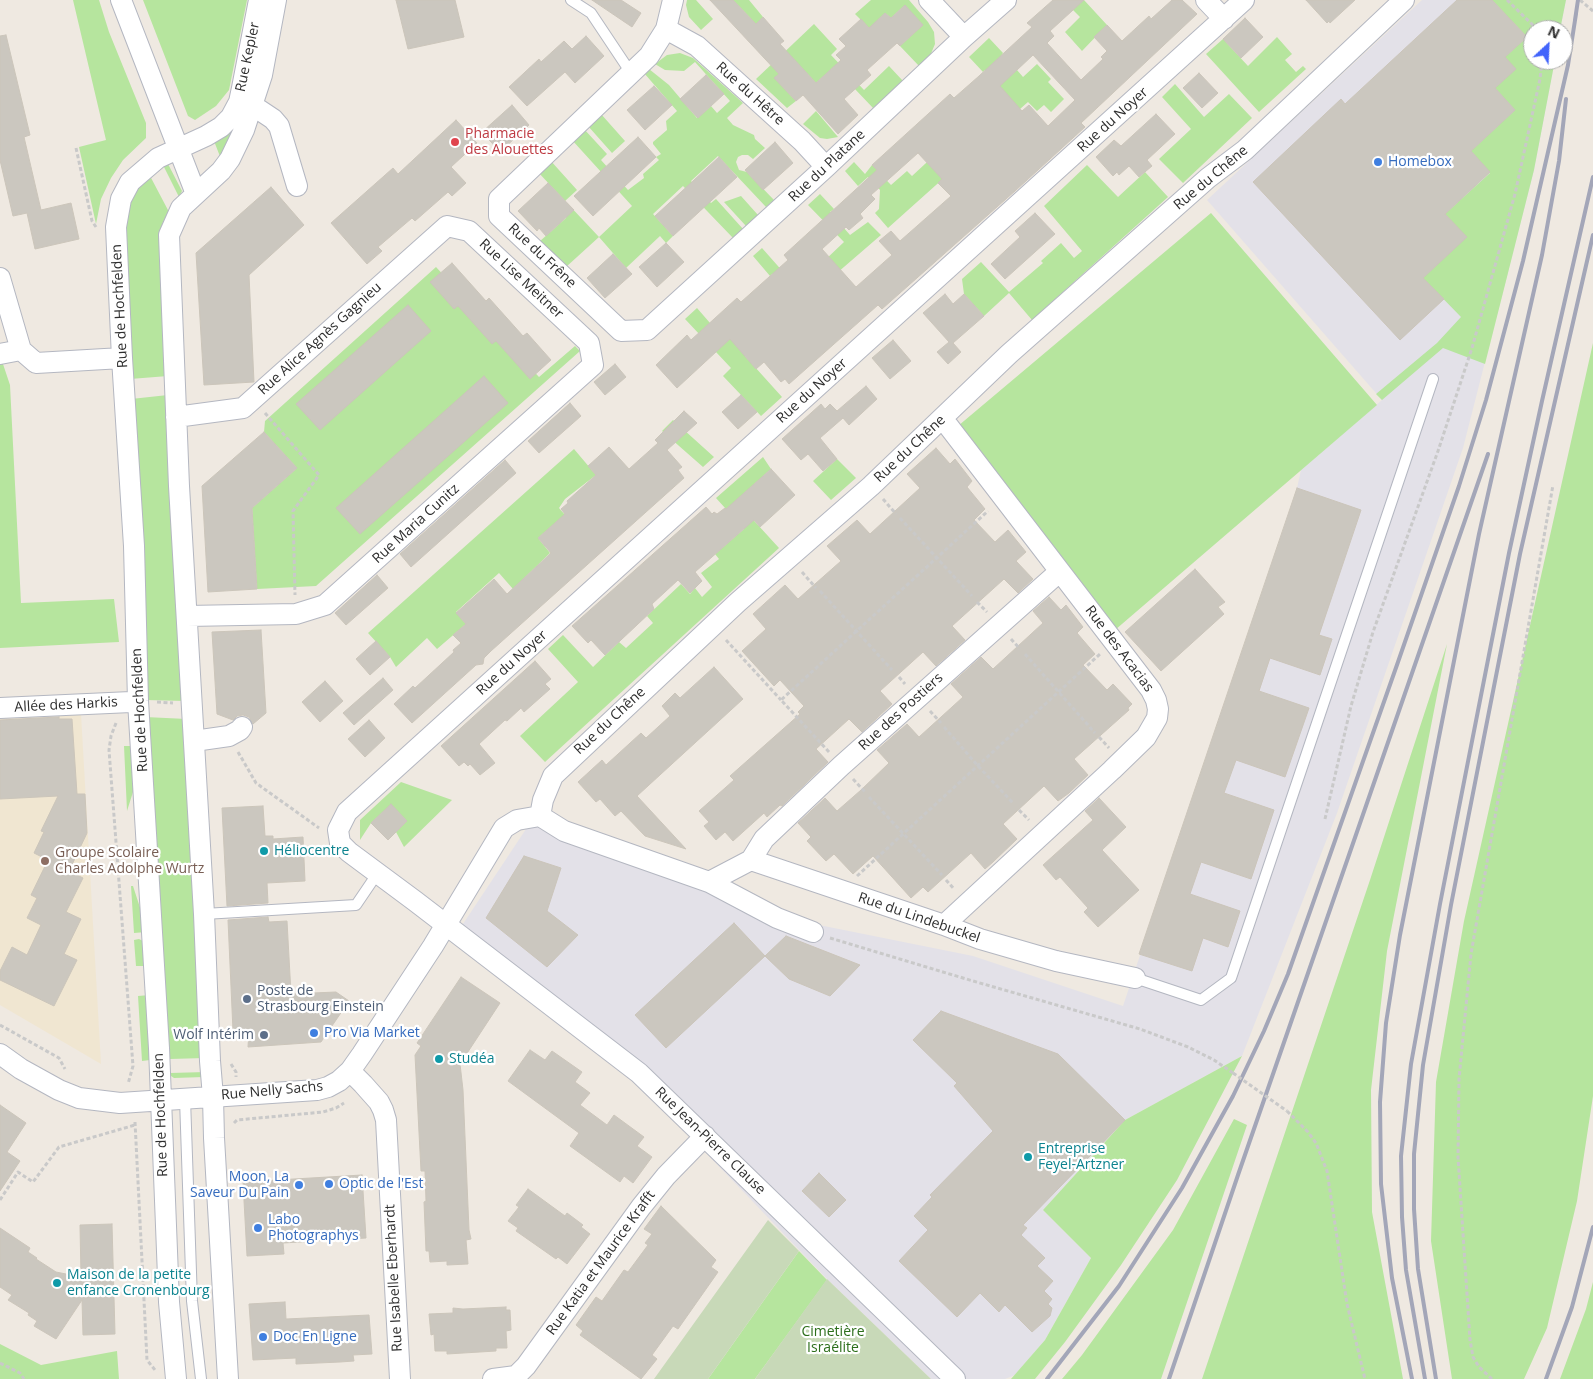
<!DOCTYPE html>
<meta charset="utf-8">
<style>
body{margin:0}
#map{position:relative;width:1593px;height:1379px;overflow:hidden;background:#efe9e1;font-family:"Open Sans",sans-serif}
canvas{display:block}
.north{position:absolute;left:1523px;top:20px;width:50px;height:50px;box-sizing:border-box;background:#fff;border:1px solid #ababab;border-radius:50%;rotate:25deg;font-size:14px;font-weight:700;line-height:20px;text-align:center;color:#2e2e2e}
.north::after{content:'';display:block;margin:auto;width:18px;height:22px;background:#4264fb;clip-path:polygon(50% 0,100% 100%,50% 72%,0 100%)}
</style>
<div id="map">
<canvas width="1593" height="1379"></canvas>
<div class="north">N</div>
</div>
<script>
const ctx = document.querySelector('canvas').getContext('2d');
ctx.lineJoin = 'round';
function fill(path, color) {
  ctx.fillStyle = color;
  ctx.fill(path, 'evenodd');
}
function poly(rows) {
  const path = new Path2D();
  for (const r of rows) {
    path.moveTo(r[0], r[1]);
    for (let i = 2; i < r.length; i += 2) path.lineTo(r[i], r[i + 1]);
  }
  return path;
}
function stroke(path, color, width, dash) {
  ctx.strokeStyle = color;
  ctx.lineWidth = width;
  ctx.lineCap = dash ? 'butt' : 'round';
  ctx.setLineDash(dash || []);
  ctx.stroke(path);
}
function drawText(font, color, halo, rows, align = 'center') {
  ctx.font = font + ' "Open Sans",sans-serif';
  ctx.lineWidth = 4.5;
  ctx.setLineDash([]);
  ctx.textBaseline = 'middle';
  ctx.strokeStyle = halo;
  ctx.fillStyle = color;
  for (const [text, x, y, turn = 0] of rows) {
    ctx.save();
    ctx.translate(x, y);
    ctx.rotate((+turn || 0) * Math.PI / 180);
    ctx.textAlign = isNaN(turn) ? turn : align;
    if (halo) ctx.strokeText(text, 0, 0);
    ctx.fillText(text, 0, 0);
    ctx.restore();
  }
}
const industrial = poly([
 [1422,0,1566,0,1560,30,1533,30,1533,60,1555,60,1534,170,1463,448,1337,813,1242,1056,1125,1120,1043,1210,1091,1258,1045,1340,1015,1375,1005,1379,931,1379,827,1279,638,1082,461,927,536,814,814,924,973,956,1123,1006,1297,488,1301,470,1382,400,1207,200]
]);
const education = poly([
 [81,714,101,1064,0,1005,0,717]
]);
const green = poly([
 [73,0,99,0,109,32,146,123,146,138,123,160,111,178,101,199,96,224,79,147,106,140],
 [143,0,247,0,229,90,216,106,195,120,188,116],
 [687,0,696,0,713,19,701,30,689,17,686,5],
 [733,0,749,0,763,17,756,24],
 [871,0,909,0,928,22,934,32,935,44,930,56,919,66,900,46,922,25,904,6,891,18,885,13,878,20,875,34,855,14],
 [1063,0,1084,0,1107,25,1082,51,1065,32,1080,17],
 [1492,0,1566,0,1560,30,1533,30,1533,60,1555,60,1534,170,1485,364,1443,348,1382,400,1376,394,1437,343,1461,317,1423,278,1466,237,1445,214,1490,173,1471,151,1515,110,1495,88,1515,69,1505,57,1527,37],
 [814,24,837,49,831,55,864,90,889,66,903,81,873,108,834,67,816,83,794,60,775,78,796,101,787,108,756,79],
 [1277,37,1292,54,1285,60,1296,72,1303,66,1306,69,1259,112,1206,54,1223,39,1248,66],
 [989,38,1003,53,1001,56,1015,71,1017,70,1023,77,1037,64,1051,79,1048,82,1064,99,1051,112,1044,105,1037,111,1028,102,989,136,985,70,983,72,969,57],
 [680,53,693,58,743,103,727,118,733,125,754,135,755,139,765,148,753,159,748,155,742,155,738,157,736,162,739,170,747,172,774,200,766,207,718,156,691,181,711,203,716,199,743,229,733,238,683,186,653,214,673,236,666,243,660,236,626,268,599,237,566,267,539,242,566,218,567,203,599,237,632,206,572,140,584,129,607,154,601,160,628,190,644,178,643,174,659,160,656,157,661,154,653,144,653,142,667,130,666,121,677,111,644,73,649,69,669,85,697,118,711,106,717,113,730,101,695,62,684,71,665,70,655,64,667,55],
 [1175,84,1204,117,1229,94,1252,118,1183,183,1159,159,1191,129,1162,97],
 [816,111,838,137,827,139,820,138,803,124],
 [601,114,625,141,612,153,588,126],
 [234,128,221,159,214,141],
 [939,151,955,168,888,228,875,213,879,209,880,190,868,177,858,186,845,171,854,162,865,174,872,165,891,185,907,171,912,176],
 [550,160,577,190,565,201,538,172],
 [168,164,182,191,179,197,163,165],
 [1087,165,1118,197,1145,172,1168,197,1032,320,1009,293,984,316,964,294,962,279,981,262,1009,292,1043,263,1041,261,1061,243,1074,258,1082,251,1044,206],
 [149,174,169,212,163,222,160,233,168,376,130,379,121,227,134,191],
 [820,194,834,209,830,212,850,235,868,222,881,235,837,273,824,261,844,242,808,205],
 [741,196,758,215,746,226,724,202],
 [1211,213,1377,405,1115,630,958,426],
 [762,248,808,300,772,274,770,276,753,256],
 [436,267,539,377,575,346,580,351,316,586,257,589,252,508,297,468,264,432,265,421],
 [697,308,710,323,752,313,745,356,782,397,761,416,723,376,731,368,685,319],
 [1593,343,1593,1096,1577,1201,1547,1328,1524,1379,1452,1379,1431,1241,1436,1082,1464,921],
 [0,355,10,385,21,603,114,599,119,642,0,648],
 [168,395,186,701,145,700,131,399],
 [673,420,714,457,703,467,662,431],
 [574,449,596,475,565,499,559,508,565,515,538,538,550,553,513,589,499,573,456,612,466,624,437,649,427,638,396,667,390,657,368,633],
 [763,457,771,469,736,501,779,548,545,762,520,736,578,682,548,649,563,635,593,667,619,642,626,648,653,623,647,616,681,584,690,594,695,588,702,597,712,587,701,573,719,559,715,554,744,529,716,498],
 [837,459,856,478,831,500,813,481],
 [1447,644,1387,951,1371,1090,1372,1212,1403,1379,1202,1379,1370,880],
 [145,717,187,719,205,1058,170,1059],
 [124,746,136,746,138,776,127,811],
 [401,782,452,800,404,847,396,832,407,821,391,805,371,823,360,840,360,820],
 [131,886,133,886,145,923,146,932,134,933],
 [139,939,143,941,144,966,136,966,134,940],
 [150,995,150,1060,142,1061,138,996],
 [1242,1056,1177,1180,1121,1265,1065,1342,1035,1379,1011,1379,1045,1340,1091,1258,1043,1210,1125,1120],
 [206,1072,204,1077,174,1078,171,1076,170,1073],
 [1234,1119,1247,1125,1161,1379,1062,1379,1082,1355,1173,1230],
 [799,1251,827,1280,755,1379,708,1379],
 [1593,1282,1593,1379,1560,1379,1586,1309],
 [0,1344,41,1365,117,1351,119,1379,0,1379]
]);
const cemetery = poly([
 [768,1220,799,1251,708,1379,654,1379],
 [827,1279,931,1379,755,1379]
]);
const building = poly([
 [396,0,455,0,464,37,408,49,396,0],
 [592,0,621,0,641,13,632,27,592,0],
 [710,0,733,0,756,24,763,17,784,41,780,44,816,83,841,60,836,55,846,46,839,39,861,19,869,28,885,13,891,18,905,5,923,25,900,46,897,43,867,70,871,75,844,99,858,115,838,134,803,95,796,101,774,78,779,74,710,0],
 [1053,0,1084,0,1050,31,1054,36,1047,43,1081,80,1103,59,1101,57,1107,51,1094,37,1107,25,1122,41,1149,16,1151,19,1172,0,1182,0,1197,14,1081,123,1085,127,1015,191,882,309,878,305,789,384,785,379,781,382,764,362,756,369,730,339,677,388,656,365,687,335,691,340,737,298,741,302,788,260,784,255,877,170,872,165,950,94,954,98,979,76,1032,27,1027,23,1053,0],
 [1033,55,1075,100,1048,126,1029,105,1022,111,1000,86,1033,55],
 [918,153,942,179,938,183,951,196,900,241,891,231,879,241,892,255,856,287,822,249,846,227,849,230,863,218,860,214,875,199,871,195,918,153],
 [1306,0,1355,0,1330,23,1329,21,1327,23,1306,0],
 [1457,0,1492,0,1527,37,1505,57,1516,69,1495,88,1515,110,1471,151,1490,172,1445,214,1467,237,1423,278,1444,299,1400,340,1253,182,1341,99,1345,104,1457,0],
 [1245,18,1263,37,1241,58,1223,39,1245,18],
 [6,35,30,135,24,137,41,210,71,203,79,239,35,249,27,213,13,216,0,160,0,36,6,35],
 [586,36,604,56,575,83,565,72,527,106,509,87,539,59,541,62,564,41,572,49,586,36],
 [1199,73,1218,93,1202,108,1183,88,1199,73],
 [706,75,724,94,698,118,680,99,706,75],
 [654,86,672,105,645,130,627,110,654,86],
 [512,105,529,125,500,152,482,132,512,105],
 [1156,114,1175,134,1147,160,1152,166,1139,177,1129,166,1119,175,1117,172,1113,176,1096,157,1114,140,1121,146,1156,114],
 [456,120,477,143,451,167,466,183,452,196,448,192,415,221,412,218,378,247,382,251,367,264,331,223,393,168,398,174,456,120],
 [638,137,656,157,593,216,574,196,638,137],
 [775,142,793,163,763,190,745,170,775,142],
 [719,157,737,177,673,236,655,216,719,157],
 [548,183,574,210,546,236,539,228,537,231,518,211,548,183],
 [271,187,304,225,249,275,254,382,204,385,196,253,271,187],
 [1035,213,1055,234,1005,279,991,264,1020,237,1015,231,1035,213],
 [666,243,684,262,657,287,639,267,666,243],
 [613,254,632,274,605,298,587,278,613,254],
 [452,263,486,301,489,298,523,336,527,333,551,360,530,379,496,341,492,344,458,306,454,309,430,282,452,263],
 [945,294,953,304,964,294,984,316,953,343,961,352,948,364,937,352,949,342,923,313,945,294],
 [408,305,431,331,320,430,296,404,408,305],
 [893,340,911,361,890,379,872,358,893,340],
 [615,364,626,377,605,395,594,382,615,364],
 [484,376,508,403,360,534,336,508,484,376],
 [866,386,877,399,849,425,843,418,820,438,837,459,823,471,808,454,801,460,782,439,821,404,825,409,830,404,837,411,866,386],
 [741,395,757,412,738,429,722,412,741,395],
 [570,403,581,416,539,453,528,441,570,403],
 [684,411,697,423,667,450,682,467,678,470,684,478,491,651,484,658,483,664,476,665,412,723,394,704,413,686,415,688,454,652,453,650,461,643,453,635,466,624,456,613,494,579,507,594,551,553,538,538,565,514,561,509,568,503,567,501,596,475,588,466,609,447,629,469,658,443,655,440,684,411],
 [264,432,297,468,252,508,257,589,208,592,202,486,264,432],
 [936,448,950,464,955,459,972,481,967,487,985,509,974,520,995,542,1008,530,1026,552,1016,561,1033,579,1018,593,1004,579,952,626,965,640,936,666,923,652,880,691,892,704,862,732,849,719,816,749,828,762,782,806,780,805,767,817,764,813,733,841,725,832,716,840,704,826,709,822,699,811,734,780,730,776,800,714,798,712,804,706,780,680,774,686,742,651,766,629,753,614,785,585,798,599,841,561,827,546,857,520,870,534,920,488,907,474,936,448],
 [505,460,516,473,411,567,400,554,505,460],
 [771,469,795,495,760,527,754,520,695,572,702,581,690,593,678,580,652,604,654,609,605,655,591,640,588,643,572,626,706,507,712,514,714,512,717,514,725,508,726,509,771,469],
 [1297,488,1361,510,1319,635,1332,639,1320,675,1270,658,1259,691,1309,708,1285,777,1236,760,1224,793,1274,810,1251,879,1201,862,1190,894,1240,911,1228,947,1203,938,1192,971,1139,954,1297,488],
 [1195,569,1225,602,1218,607,1224,614,1161,671,1125,632,1195,569],
 [377,575,388,588,346,625,335,613,377,575],
 [1049,597,1061,610,1066,605,1083,627,1077,633,1095,654,1083,665,1107,690,1113,684,1132,704,1128,708,1129,710,1074,759,1088,775,1069,793,1058,801,1044,786,1003,824,1017,839,993,862,985,869,971,853,928,892,923,887,911,898,873,856,853,874,834,854,826,861,807,841,811,837,798,823,825,798,837,811,861,790,889,763,877,750,907,724,919,737,963,697,951,684,981,657,993,669,1043,623,1033,611,1049,597],
 [261,630,266,713,253,724,249,717,243,715,237,716,233,720,217,714,212,632,261,630],
 [376,641,390,657,370,675,356,659,376,641],
 [535,661,551,679,545,684,550,689,524,712,521,708,507,721,505,720,479,744,495,763,480,775,470,764,468,766,464,762,459,766,441,746,535,661],
 [714,667,743,699,637,796,686,849,645,836,621,811,615,816,600,799,596,802,578,782,602,760,606,765,641,733,646,738,670,716,662,706,675,693,680,698,714,667],
 [383,678,393,690,354,725,343,713,383,678],
 [325,681,343,701,320,722,302,702,325,681],
 [59,717,59,719,72,719,77,794,85,794,87,833,69,871,83,878,66,912,81,919,64,954,77,960,54,1006,0,980,0,971,12,947,27,955,41,925,27,918,37,898,31,895,48,860,34,853,44,832,41,831,58,796,0,799,0,720,59,717],
 [369,720,385,738,365,757,348,739,369,720],
 [1099,798,1126,827,1102,850,1139,890,1098,927,1084,912,1088,908,1060,877,1056,880,1043,865,1093,820,1085,811,1099,798],
 [391,804,407,821,388,840,371,823,391,804],
 [263,806,265,836,273,836,273,839,303,837,305,881,267,883,268,903,227,906,222,808,263,806],
 [524,856,561,868,547,911,578,935,547,967,486,918,524,856],
 [268,917,269,922,287,921,291,994,336,992,349,1001,321,1042,248,1047,249,1030,233,1031,228,920,268,917],
 [734,923,765,956,666,1048,635,1015,734,923],
 [786,936,860,965,830,996,789,979,765,956,786,936],
 [461,977,500,1003,460,1064,463,1090,469,1230,471,1239,466,1240,468,1264,447,1265,447,1261,430,1262,429,1251,426,1251,424,1202,426,1201,425,1171,421,1171,415,1055,421,1046,417,1043,461,977],
 [941,1011,1058,1054,1125,1120,1023,1225,1027,1228,1021,1235,1045,1258,1037,1266,1053,1281,1044,1291,1052,1299,1048,1304,1052,1308,1050,1316,1032,1332,1005,1305,999,1312,980,1293,957,1317,899,1261,928,1230,914,1216,932,1197,930,1195,993,1131,954,1086,957,1083,913,1040,941,1011],
 [530,1050,545,1060,552,1051,582,1072,575,1082,590,1093,580,1105,607,1125,614,1115,644,1137,637,1146,652,1157,633,1183,624,1176,620,1182,570,1146,579,1133,508,1081,530,1050],
 [0,1105,26,1123,7,1152,20,1161,0,1191,0,1105],
 [819,1173,846,1200,829,1217,802,1191,819,1173],
 [362,1175,366,1238,283,1243,284,1254,247,1256,243,1182,362,1175],
 [528,1189,565,1216,567,1213,583,1225,581,1227,590,1234,567,1264,558,1257,556,1259,516,1231,518,1228,508,1221,519,1207,516,1205,528,1189],
 [661,1206,716,1260,711,1267,718,1272,678,1329,673,1326,652,1355,657,1359,641,1379,580,1335,583,1331,576,1325,596,1297,602,1301,624,1270,628,1272,648,1245,645,1243,652,1234,644,1229,661,1206],
 [112,1224,115,1334,83,1335,82,1300,56,1339,34,1326,37,1321,28,1315,29,1313,8,1300,12,1295,0,1287,0,1228,30,1248,28,1252,37,1258,36,1259,56,1272,81,1277,80,1225,112,1224],
 [285,1302,286,1319,369,1315,372,1354,353,1355,354,1361,340,1362,296,1364,296,1358,253,1360,249,1304,285,1302],
 [506,1307,506,1310,510,1310,511,1330,506,1331,507,1348,496,1348,496,1351,447,1354,447,1351,435,1351,434,1334,431,1335,429,1314,453,1313,453,1308,463,1309,506,1307]
]);
const path = poly([
 [1507,0,1538,30],
 [1580,0,1593,11],
 [76,148,92,221,96,227],
 [265,413,319,475,293,511,295,595],
 [883,499,896,514],
 [900,518,972,596],
 [802,572,816,588],
 [820,591,892,670],
 [977,602,987,612],
 [1011,639,1020,649],
 [726,640,781,700],
 [1025,654,1095,733],
 [899,677,905,684],
 [157,702,173,703],
 [930,711,941,723],
 [116,723,111,736,109,750,133,1066,128,1084],
 [944,727,978,766,1014,804],
 [1099,737,1109,748],
 [238,752,256,783,319,828],
 [829,752,781,700,988,511],
 [853,779,865,792],
 [869,797,942,875],
 [1019,810,1029,820],
 [1325,819,1351,706,1373,632,1438,451,1472,348,1515,194,1540,79,1542,60],
 [857,876,1100,654],
 [946,880,954,889],
 [830,938,973,981,1140,1029,1188,1047,1214,1060,1233,1073],
 [0,1025,59,1058,65,1069],
 [231,1064,236,1072,236,1077],
 [1287,1111,1308,1132,1316,1143,1327,1171,1347,1304,1365,1379],
 [135,1122,147,1360,155,1370],
 [234,1123,237,1120,323,1112,336,1108,344,1103],
 [0,1200,18,1172,33,1182,59,1147,135,1125],
 [0,1363,20,1373,24,1379],
 [1492,1379,1479,1367,1473,1357,1470,1340,1458,1157,1459,1079,1471,954,1553,485]
]);
const lane = poly([
 [571,0,591,13,631,73],
 [204,914,356,905,377,874],
 [1135,978,1201,1000,1231,978,1433,379],
 [185,1099,192,1301,201,1379]
]);
const street = poly([
 [121,0,196,194],
 [673,0,666,29,649,56,499,199,499,216,621,331,647,330,826,167,964,37,1006,0],
 [929,0,964,37],
 [1206,0,1224,19],
 [666,29,697,46,802,141,826,167],
 [241,102,258,109,273,119,279,126,297,186],
 [0,278,21,350,36,363,122,358],
 [0,354,21,350],
 [176,417,243,408,447,226,469,231,589,343,593,365,325,605,296,614,187,616],
 [943,419,1151,690,1156,700,1158,709,1157,718,1146,737,1112,770,944,925],
 [0,708,131,702],
 [194,741,229,736,240,730,242,727],
 [540,816,564,831,709,882,777,918,813,932],
 [751,860,764,839,841,766,1059,572],
 [709,882,751,860,944,925,980,939,1056,961,1135,978],
 [0,1054,21,1069,59,1090,79,1098,120,1103,317,1090,328,1087,339,1081,350,1071,362,1054,433,946,504,828,517,820,540,816,543,800,553,776,738,602,871,486,1009,354,1208,178,1245,150,1404,0],
 [350,1071,363,1084,379,1102,383,1110,386,1120,400,1379],
 [176,1379,169,1302,159,1048,138,701,134,546,122,358,116,227,121,199,130,182,158,158,206,136,221,127,231,117,239,102,242,88,259,0],
 [228,1379,214,1138,213,1097,210,1061,204,914,179,486,169,235,181,208,221,171,230,159,244,130,262,75,276,0],
 [493,1379,516,1376,526,1366,641,1207,666,1176,705,1136],
 [955,1379,639,1073,415,901,349,852,340,843,338,830,347,812,1244,0]
]);
const rail = poly([
 [1575,20,1578,0],
 [1047,1379,1119,1286,1182,1188,1233,1096,1264,1031,1288,974,1398,662,1459,486,1486,400,1523,261,1568,65,1576,14],
 [1169,1379,1238,1175,1488,454],
 [1412,1379,1392,1278,1381,1184,1380,1102,1386,1023,1400,935,1479,534,1542,255,1559,161,1566,99],
 [1425,1379,1406,1270,1402,1217,1401,1156,1411,1064,1440,904,1509,553,1542,401,1593,177],
 [1436,1379,1418,1269,1414,1209,1414,1154,1423,1065,1451,905,1520,554,1593,235],
 [1546,1379,1572,1307,1593,1227]
]);
const pathBridge = poly([
 [1233,1073,1287,1111]
]);
const markers = [
 [455,142,5,"#e0444e"],
 [1378,162,5,"#3f7fe0"],
 [264,851,5,"#0f9aa8"],
 [45,861,5,"#8d6e63"],
 [247,999,5,"#5c6f8a"],
 [314,1033,5,"#3f7fe0"],
 [264,1035,5,"#5c6f8a"],
 [439,1059,5,"#0f9aa8"],
 [1028,1157,5,"#0f9aa8"],
 [329,1184,5,"#3f7fe0"],
 [299,1185,5,"#3f7fe0"],
 [258,1228,5,"#3f7fe0"],
 [57,1283,5,"#0f9aa8"],
 [263,1337,5,"#3f7fe0"]
];
const streetNames = [
 ["Rue Kepler",248,57,-78],
 ["Rue du Hêtre",750,94,42],
 ["Rue du Noyer",1113,120,-42],
 ["Rue du Platane",827,166,-43],
 ["Rue du Chêne",1211,178,-40],
 ["Rue du Frêne",542,256,43],
 ["Rue Lise Meitner",521,279,43],
 ["Rue de Hochfelden",120,306,-93],
 ["Rue Alice Agnès Gagnieu",320,339,-42],
 ["Rue du Noyer",812,391,-42],
 ["Rue du Chêne",910,449,-43],
 ["Rue Maria Cunitz",416,524,-42],
 ["Rue des Acacias",1119,649,53],
 ["Rue du Noyer",512,663,-42],
 ["Allée des Harkis",66,705,-3],
 ["Rue de Hochfelden",140,710,-93],
 ["Rue des Postiers",901,712,-42],
 ["Rue du Chêne",610,721,-43],
 ["Rue du Lindebuckel",919,918,19],
 ["Rue Nelly Sachs",272,1091,-5],
 ["Rue de Hochfelden",161,1115,-92],
 ["Rue Jean-Pierre Clause",710,1141,44],
 ["Rue Katia et Maurice Krafft",601,1263,-54],
 ["Rue Isabelle Eberhardt",394,1278,-93]
];
const healthNames = [
 ["Pharmacie",465,134],
 ["des Alouettes",465,150]
];
const shopNames = [
 ["Homebox",1388,162],
 ["Pro Via Market",324,1033],
 ["Moon, La",289,1177,"right"],
 ["Saveur Du Pain",289,1193,"right"],
 ["Optic de l'Est",339,1184],
 ["Labo",268,1220],
 ["Photographys",268,1236],
 ["Doc En Ligne",273,1337]
];
const cultureNames = [
 ["Héliocentre",274,851],
 ["Studéa",449,1059],
 ["Entreprise",1038,1149],
 ["Feyel-Artzner",1038,1165],
 ["Maison de la petite",67,1275],
 ["enfance Cronenbourg",67,1291]
];
const educationNames = [
 ["Groupe Scolaire",55,853],
 ["Charles Adolphe Wurtz",55,869]
];
const serviceNames = [
 ["Poste de",257,991],
 ["Strasbourg Einstein",257,1007],
 ["Wolf Intérim",254,1035,"right"]
];
const parkNames = [
 ["Cimetière",833,1332],
 ["Israélite",833,1348]
];
fill(industrial, '#e3e1e8');
fill(education, '#f0e6d1');
fill(green, '#b6e59e');
fill(cemetery, '#c8d9b8');
fill(building, '#cbc7bf');
stroke(building, '#cbc5ba', 1);
stroke(lane, '#b4b7c1', 12);
stroke(street, '#b4b7c1', 22);
stroke(path, '#c9c9c9', 3, [4, 2.5]);
stroke(lane, '#fff', 10);
stroke(street, '#fff', 20);
stroke(rail, '#a3a6b8', 4);
stroke(pathBridge, '#c9c9c9', 3, [4, 2.5]);
for (const [x, y, r, color] of markers) {
  const dot = new Path2D();
  dot.arc(x, y, r, 0, 2 * Math.PI);
  ctx.fillStyle = color;
  ctx.fill(dot);
  stroke(dot, '#fff', 2);
}
drawText('14px', '#2e2e2e', '#fff', streetNames);
drawText('14px', '#be3a42', '#fff', healthNames, 'left');
drawText('14px', '#366cbe', '#fff', shopNames, 'left');
drawText('14px', '#0d838f', '#fff', cultureNames, 'left');
drawText('14px', '#785e54', '#fff', educationNames, 'left');
drawText('14px', '#4e5e75', '#fff', serviceNames, 'left');
drawText('14px', '#2c6e1b', '#fff', parkNames);
</script>
